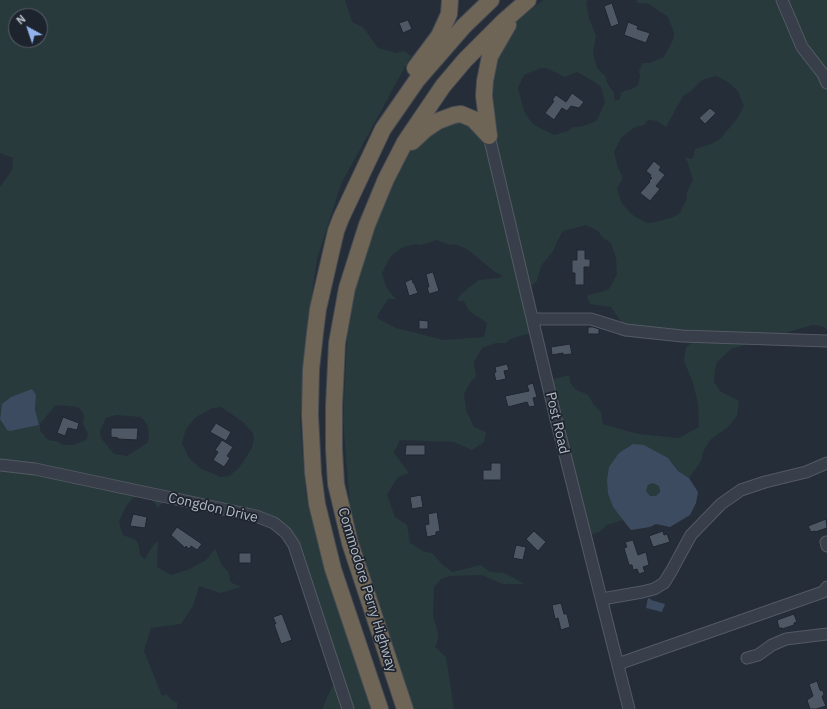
<!DOCTYPE html>
<style>
body{margin:0}
#map{position:relative;width:827px;height:709px;overflow:hidden;background:#252d39;font-family:"IBM Plex Sans",sans-serif}
canvas{display:block}
.north{position:absolute;left:8px;top:8px;width:40px;height:40px;box-sizing:border-box;background:#1e242e;border:1px solid #5a606a;border-radius:50%;rotate:320deg;font-size:11px;font-weight:700;line-height:16px;text-align:center;color:#b4bac5}
.north::after{content:'';display:block;margin:auto;width:14px;height:18px;background:#92b4ec;clip-path:polygon(50% 0,100% 100%,50% 72%,0 100%)}
</style>
<div id="map">
<canvas width="827" height="709"></canvas>
<div class="north">N</div>
</div>
<script>
const ctx = document.querySelector('canvas').getContext('2d');
ctx.lineJoin = 'round';
function fill(path, color) {
  ctx.fillStyle = color;
  ctx.fill(path, 'evenodd');
}
function poly(rows) {
  const path = new Path2D();
  for (const r of rows) {
    path.moveTo(r[0], r[1]);
    for (let i = 2; i < r.length; i += 2) path.lineTo(r[i], r[i + 1]);
  }
  return path;
}
function stroke(path, color, width, dash) {
  ctx.strokeStyle = color;
  ctx.lineWidth = width;
  ctx.lineCap = dash ? 'butt' : 'round';
  ctx.setLineDash(dash || []);
  ctx.stroke(path);
}
function drawText(font, color, halo, rows, align = 'center') {
  ctx.font = font + ' "IBM Plex Sans",sans-serif';
  ctx.lineWidth = 3.5;
  ctx.setLineDash([]);
  ctx.textBaseline = 'middle';
  ctx.strokeStyle = halo;
  ctx.fillStyle = color;
  for (const [text, x, y, turn = 0] of rows) {
    ctx.save();
    ctx.translate(x, y);
    ctx.rotate((+turn || 0) * Math.PI / 180);
    ctx.textAlign = isNaN(turn) ? turn : align;
    if (halo) ctx.strokeText(text, 0, 0);
    ctx.fillText(text, 0, 0);
    ctx.restore();
  }
}
const green = poly([
 [0,0,345,0,352,22,363,27,378,48,396,53,404,51,411,56,341,184,317,259,307,328,300,422,306,494,325,567,371,709,322,709,332,687,338,681,308,585,279,527,168,497,158,508,148,493,139,491,126,506,119,522,123,535,136,540,139,546,140,555,145,559,153,545,158,541,157,567,171,575,190,569,206,560,215,549,222,565,229,573,230,581,234,584,241,587,220,593,199,586,193,606,181,624,151,628,144,651,162,696,166,694,173,701,177,702,177,709,0,709,0,419,7,430,39,425,35,409,36,395,2,404,0,418,0,187,12,170,13,158,0,153],
 [16,16,40,16,40,40,16,40],
 [59,405,77,407,81,410,84,416,83,424,88,434,86,440,73,445,63,445,56,441,51,441,46,438,40,430,40,424,55,406],
 [221,407,243,422,253,433,254,438,252,448,239,468,229,476,220,477,214,474,201,469,189,458,182,443,186,429,196,417,213,408],
 [116,415,140,417,144,420,148,427,149,437,147,443,127,456,114,454,101,438,100,431,106,418],
 [543,0,588,0,586,3,589,18,596,36,593,53,595,61,597,68,606,77,607,83,614,93,614,97,615,101,620,99,621,92,632,89,638,85,640,76,639,71,643,63,650,63,664,57,673,40,674,33,668,17,647,3,637,3,636,0,827,0,827,329,821,326,812,325,731,349,717,362,715,370,714,382,721,392,739,401,737,416,728,427,710,440,703,452,701,461,689,478,678,471,668,458,608,494,613,507,623,520,607,525,599,532,587,536,547,381,569,375,570,382,575,389,588,395,594,405,601,412,603,424,638,434,679,438,699,427,698,404,693,383,684,361,686,348,690,344,696,341,660,339,653,340,619,336,621,322,611,307,590,304,587,297,589,295,605,291,609,289,617,274,616,258,611,243,603,238,598,231,586,225,567,230,562,232,553,251,541,266,537,281,532,285,525,287,534,332,510,339,506,343,496,343,482,348,474,362,476,377,471,381,464,394,466,410,474,427,486,432,484,442,472,450,454,442,400,440,394,453,409,473,398,477,387,494,395,517,407,525,410,543,423,551,432,553,443,565,452,572,481,565,490,572,504,573,525,584,503,584,482,575,450,576,441,579,434,587,433,615,438,633,438,640,435,647,446,657,454,709,414,709,382,618,351,517,343,420,349,301,389,185,412,142,447,115,486,131,483,94,501,33],
 [541,68,546,68,565,77,577,72,593,81,601,87,605,102,597,120,592,123,579,127,573,127,568,131,554,135,534,125,529,119,524,111,518,88,524,75],
 [716,76,728,82,737,90,744,106,736,120,720,139,711,144,695,149,693,158,690,159,684,157,687,161,693,180,686,194,687,198,680,213,673,217,652,223,647,223,634,216,622,204,617,189,623,178,618,168,614,152,621,138,635,127,644,125,648,120,657,121,666,127,683,96,691,91,702,80],
 [437,240,449,245,454,244,467,249,495,272,503,276,499,278,479,280,462,293,458,298,458,301,464,301,469,311,487,323,484,337,444,340,396,328,377,318,379,313,388,299,396,299,386,287,382,273,391,256,403,247,416,244,421,245],
 [654,483,659,486,660,492,656,496,650,496,646,491,648,485]
]);
const water = poly([
 [32,389,36,395,35,409,39,425,10,431,7,430,0,419,2,404,11,397],
 [633,444,644,445,668,458,678,471,689,478,698,492,696,503,690,515,670,527,656,524,650,527,631,530,623,520,613,507,608,494,607,480,609,467,619,453],
 [653,483,659,486,660,492,656,496,650,496,646,491,648,485],
 [648,598,651,599,651,600,665,604,662,612,646,608]
]);
const building = poly([
 [612,3,619,24,611,27,604,6,612,3],
 [408,20,412,29,403,33,399,23,408,20],
 [628,22,638,26,637,29,650,33,646,43,624,35,628,22],
 [572,93,584,102,579,108,571,106,567,111,562,108,554,120,545,113,554,101,552,100,556,95,566,102,572,93],
 [710,108,716,113,705,124,699,118,710,108],
 [654,161,661,167,659,170,665,175,656,186,660,189,650,201,640,193,650,182,649,181,652,178,650,177,651,175,646,171,654,161],
 [577,250,585,250,585,259,590,259,590,267,584,267,584,285,575,285,575,273,572,273,572,260,577,260,577,250],
 [433,272,439,291,429,294,427,287,429,287,426,274,433,272],
 [412,279,413,283,414,283,418,293,409,296,405,282,412,279],
 [419,320,428,321,428,329,419,329,419,320],
 [588,327,593,327,599,329,599,334,588,334,588,327],
 [570,344,572,354,563,355,563,353,552,355,551,347,570,344],
 [507,364,509,370,504,371,506,379,496,381,494,373,496,372,495,367,507,364],
 [533,383,537,397,533,398,535,406,529,407,527,402,508,407,505,396,529,391,527,385,533,383],
 [63,417,79,423,77,430,68,428,65,436,57,433,63,417],
 [216,423,231,432,226,441,210,432,216,423],
 [111,428,138,428,137,440,118,439,118,438,111,437,111,428],
 [222,440,233,447,227,456,230,458,224,467,213,460,218,452,215,450,222,440],
 [406,445,425,445,425,455,405,455,406,445],
 [491,463,501,463,501,480,483,480,483,470,491,470,491,463],
 [421,495,423,507,412,509,410,497,421,495],
 [437,512,440,531,436,532,436,535,427,537,425,525,429,524,428,514,437,512],
 [133,514,147,517,145,528,130,526,133,514],
 [826,519,827,528,815,532,815,531,811,532,808,526,826,519],
 [177,527,202,544,197,550,191,546,189,549,186,546,185,548,171,535,177,527],
 [534,531,546,542,538,551,526,539,534,531],
 [663,531,664,535,667,534,670,542,653,547,649,536,663,531],
 [633,540,638,555,646,552,649,565,643,567,645,572,639,574,637,569,633,570,632,565,629,565,624,548,627,547,625,542,633,540],
 [516,545,526,547,523,560,513,558,516,545],
 [239,553,251,553,251,563,239,563,239,553],
 [561,603,564,614,567,614,570,627,561,630,558,618,555,619,552,605,561,603],
 [282,614,292,640,281,644,274,624,276,624,273,617,282,614],
 [794,614,797,622,794,623,794,625,782,629,782,628,779,628,777,620,794,614],
 [817,681,820,690,823,691,824,694,822,697,826,706,816,709,810,709,807,700,813,696,809,684,817,681]
]);
const minor = poly([
 [782,0,802,47,823,74,827,83],
 [489,136,556,419,629,709],
 [533,319,591,319,626,330,682,336,827,341],
 [0,465,35,469,256,516,274,523,286,533,294,545,348,709],
 [826,542,827,546],
 [602,599,642,592,654,589,664,583,672,570,680,555,691,535,721,504,741,490,765,482,806,472,827,463],
 [747,658,758,655,772,645,786,639,827,634],
 [618,664,823,592,827,587]
]);
const highway = poly([
 [415,68,439,36,449,14,450,0],
 [489,136,484,96,485,81,490,56,508,25],
 [412,142,426,129,438,121,454,115,461,114,473,119,489,136],
 [380,709,333,569,317,504,313,473,310,415,311,369,315,333,318,309,336,231,341,218,383,129,417,80,464,26,491,0],
 [405,709,350,543,336,484,334,449,334,406,337,343,347,288,367,225,386,179,405,142,443,86,465,60,504,21,528,0]
]);
const streetNames = [
 ["Post Road",557,423,77],
 ["Congdon Drive",213,508,13],
 ["Commodore Perry Highway",367,590,73]
];
fill(green, '#283a3b');
fill(water, '#3c4b60');
fill(building, '#4e5865');
stroke(building, '#202630', 1);
stroke(minor, '#545a64', 13);
stroke(highway, '#444a54', 18);
stroke(minor, '#393f4a', 11);
stroke(highway, '#6f6556', 16);
drawText('14px', '#b4bac5', '#1e242e', streetNames);
</script>
